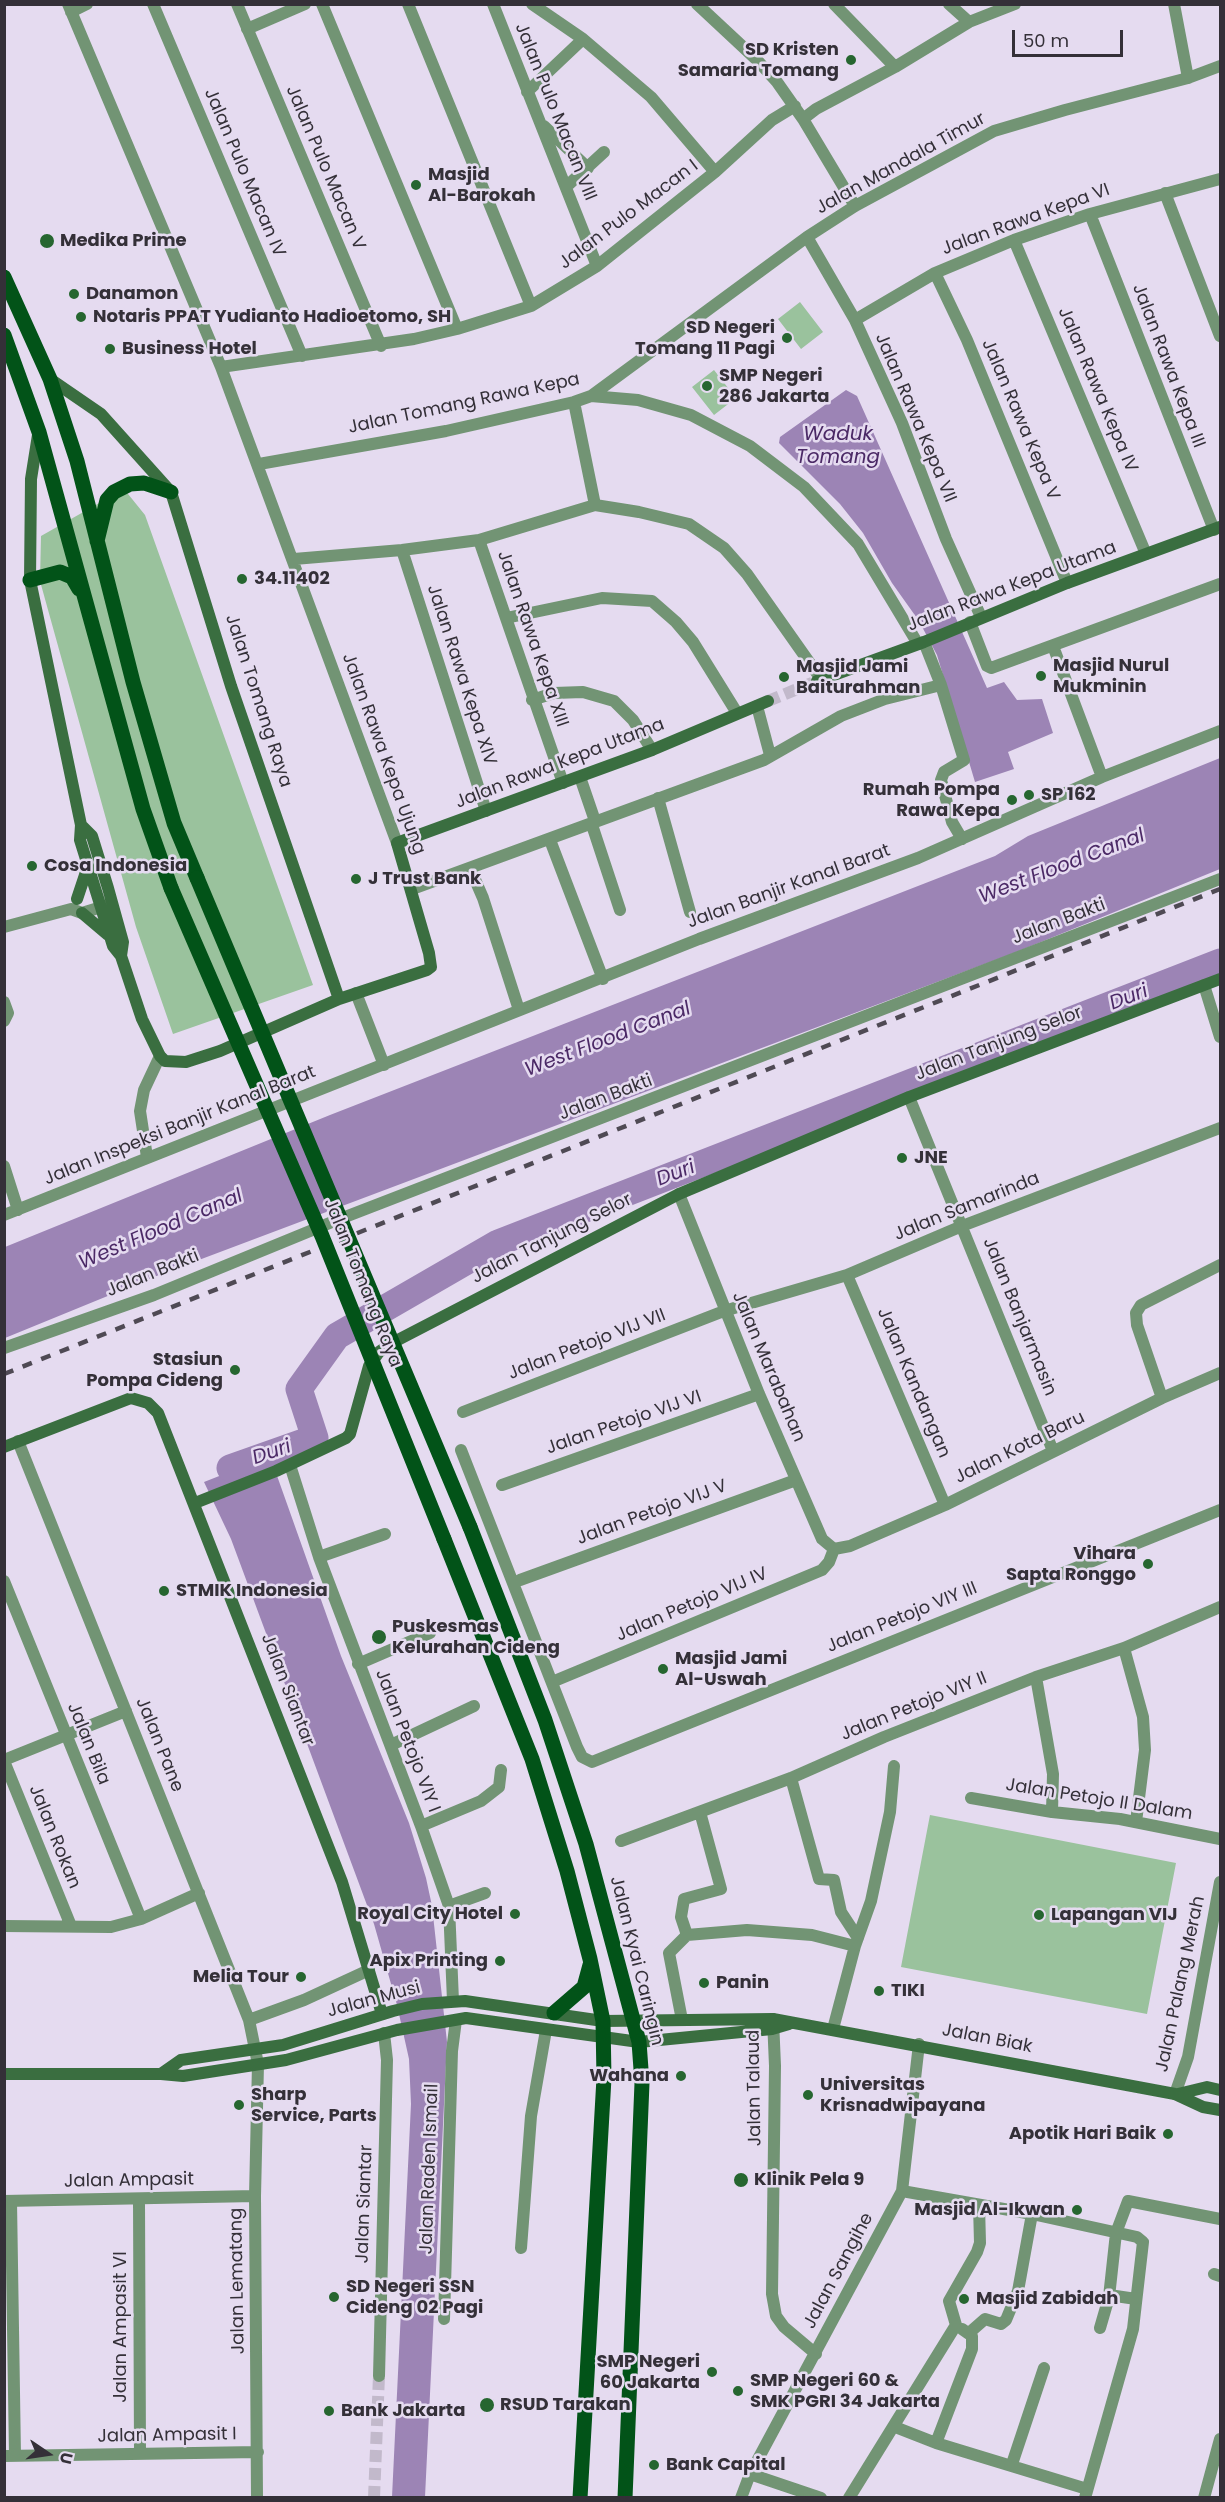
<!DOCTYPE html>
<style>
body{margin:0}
#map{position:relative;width:1225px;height:2502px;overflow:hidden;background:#e5dbf0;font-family:Poppins,sans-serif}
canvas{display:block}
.frame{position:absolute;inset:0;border:6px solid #343038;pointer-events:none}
.north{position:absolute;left:18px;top:2424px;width:60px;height:60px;-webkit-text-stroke:4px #e5dbf0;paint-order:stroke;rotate:103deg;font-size:16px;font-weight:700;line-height:24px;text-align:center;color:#343038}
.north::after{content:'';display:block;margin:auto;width:21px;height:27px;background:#343038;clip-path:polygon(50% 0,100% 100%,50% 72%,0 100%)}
.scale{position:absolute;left:1012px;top:30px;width:111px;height:27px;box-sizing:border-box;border:3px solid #343038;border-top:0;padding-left:8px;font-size:18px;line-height:21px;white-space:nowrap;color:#343038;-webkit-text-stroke:4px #e5dbf0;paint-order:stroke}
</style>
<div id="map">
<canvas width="1225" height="2502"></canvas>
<div class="frame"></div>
<div class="north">U</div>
<div class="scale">50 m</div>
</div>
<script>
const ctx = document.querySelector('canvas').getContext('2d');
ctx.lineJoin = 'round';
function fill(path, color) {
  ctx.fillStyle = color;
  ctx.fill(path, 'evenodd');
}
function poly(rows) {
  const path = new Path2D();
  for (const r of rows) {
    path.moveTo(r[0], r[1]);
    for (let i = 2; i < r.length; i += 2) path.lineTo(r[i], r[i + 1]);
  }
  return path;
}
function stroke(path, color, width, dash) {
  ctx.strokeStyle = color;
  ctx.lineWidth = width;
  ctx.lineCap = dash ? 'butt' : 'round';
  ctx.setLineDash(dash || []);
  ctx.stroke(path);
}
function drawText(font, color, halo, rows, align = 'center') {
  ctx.font = font + ' Poppins,sans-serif';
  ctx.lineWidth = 5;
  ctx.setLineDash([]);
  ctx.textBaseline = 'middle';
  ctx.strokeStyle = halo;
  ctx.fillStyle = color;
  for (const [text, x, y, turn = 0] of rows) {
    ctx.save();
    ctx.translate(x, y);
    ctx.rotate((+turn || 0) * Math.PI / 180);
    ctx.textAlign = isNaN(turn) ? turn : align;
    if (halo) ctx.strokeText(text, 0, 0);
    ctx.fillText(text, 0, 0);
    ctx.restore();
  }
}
const green = poly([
 [800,302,823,332,801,349,778,319],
 [714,370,736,398,714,415,692,387],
 [124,489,145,515,313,985,173,1034,136,927,40,581,41,536],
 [930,1815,1176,1863,1147,2014,901,1967]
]);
const water = poly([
 [846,390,857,396,987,688,1004,682,1017,700,1042,699,1053,733,1008,752,1014,769,975,782,937,655,919,621,892,583,863,533,840,504,779,443,780,437],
 [1220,758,1220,869,1014,953,159,1275,5,1338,5,1247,330,1115,995,856,1028,836],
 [270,1456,341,1656,409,1823,426,1878,432,1906,447,2042,425,2497,392,2497,411,2104,409,2059,397,2005,374,1924,231,1539,204,1482]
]);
const river = poly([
 [230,1468,315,1438,299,1389,337,1336,498,1243,1220,962]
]);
const streetTunnel = poly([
 [374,2498,379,2376]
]);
const secondaryTunnel = poly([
 [768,701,817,681]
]);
const street = poly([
 [68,4,221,367,397,843],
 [153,4,302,356],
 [237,4,381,346],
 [322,4,457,329],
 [408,4,531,306],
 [493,4,597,266],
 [532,4,583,39,651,97,715,172],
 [697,4,757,60,777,82,803,119,855,206],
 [834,4,895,67],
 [949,4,969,22],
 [1174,4,1188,78],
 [71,12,87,4],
 [247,29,305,4],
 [527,92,583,39],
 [803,119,816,109,895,67,969,22,1015,4],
 [544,126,588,168],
 [567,186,604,152],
 [1165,193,1220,336],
 [1090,214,1214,530],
 [807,237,855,320,902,423,946,539,981,617],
 [1014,240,1146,554],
 [935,273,967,340,1067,583],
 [855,320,935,273,1014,240,1090,214,1220,179],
 [221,367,414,339,457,329,531,306,597,266,715,172,772,120,795,106],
 [591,396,638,400,691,415,750,446,804,487,858,544,918,644],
 [574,402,595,505],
 [259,464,446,431,574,402,591,396,807,237,855,206,994,131,1065,110,1188,78,1220,66],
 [479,540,563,783],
 [402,550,486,811],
 [294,559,402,550,479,540,595,505,639,512,689,524,724,548,747,574,821,679],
 [506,618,602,598,652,601,676,622,693,642,737,713],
 [970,622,987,666,991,668,1220,584],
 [924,642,941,685,964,760,944,772,941,780,952,822,962,839],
 [1053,646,1102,777],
 [532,700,554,693,583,692,614,701,633,720,652,750],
 [757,706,770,755],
 [580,777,594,818],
 [658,798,690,912],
 [592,825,620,910],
 [550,840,603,979],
 [470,868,483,898,519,1010],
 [412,889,764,760,841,716,885,699,941,685],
 [4,927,71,909,82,913,111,904],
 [1204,985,1220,1037],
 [356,993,384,1065],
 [4,1002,8,1013,4,1021],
 [909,1097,1053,1451],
 [147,1157,140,1111,144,1090,160,1056],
 [4,1166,18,1210],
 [679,1194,759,1394,822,1539,834,1549],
 [4,1215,699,939,918,858,1102,777,1220,731],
 [847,1275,945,1505],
 [4,1348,154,1295,332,1222,1220,879],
 [1162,1398,1137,1325,1136,1313,1141,1305,1220,1265],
 [463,1412,724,1311,847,1275,962,1226,1220,1128],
 [18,1441,249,2020,258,2064,255,2196,257,2498],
 [461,1450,577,1747,582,1757,592,1762,1220,1510],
 [290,1465,319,1557,421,1826,449,1906,453,2001],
 [502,1485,759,1394],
 [834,1549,850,1546,945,1505,1162,1398,1220,1373],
 [319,1557,385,1534],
 [520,1580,796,1480],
 [4,1581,141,1919],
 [1124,1648,1143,1717,1145,1750,1136,1822],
 [358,1664,430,1633],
 [1036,1677,1053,1774,1052,1812],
 [552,1682,822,1570,829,1562,834,1549],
 [391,1745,474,1706],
 [4,1760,126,1711],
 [4,1761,71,1926],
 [791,1778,819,1879,834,1880,841,1912,858,1938],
 [971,1798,1052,1812,1120,1819,1220,1839],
 [421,1826,481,1801,499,1787,501,1770],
 [621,1841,791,1778,884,1737,1036,1677,1124,1648,1220,1607],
 [449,1906,485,1893],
 [4,1926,111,1927,141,1919,199,1893],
 [687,1935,681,1917,684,1899,721,1889,700,1812],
 [773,2019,775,2066,772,2294,776,2316,784,2327,816,2354],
 [249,2020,304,2000,369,1970],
 [682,2020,669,1953,687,1935,747,1930,812,1935,855,1946],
 [833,2029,855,1946,871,1901,890,1812,894,1766],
 [1175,2094,1188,2057,1220,1882],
 [902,2191,1032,2214,1137,2237,1143,2242,1133,2329,1085,2498],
 [139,2200,140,2454],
 [4,2201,255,2196],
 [11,2201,15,2456],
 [521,2248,531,2116,546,2030],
 [1214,2274,1220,2276],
 [1109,2295,1136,2299],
 [444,2319,452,2051,456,2020],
 [956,2325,949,2301,977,2252,980,2243,979,2205],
 [1100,2328,1109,2297,1116,2233,1128,2201,1220,2219],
 [969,2333,985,2319,1001,2324,1006,2320,1018,2291,1032,2214],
 [379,2376,387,2060,384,2033],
 [895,2427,936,2443,1087,2489],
 [936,2443,972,2349,972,2336,962,2329],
 [4,2456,258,2452],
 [1012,2464,1044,2368],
 [750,2474,821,2498],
 [741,2498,750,2474,902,2191,919,2044],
 [849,2498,956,2325],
 [1204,2498,1220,2439]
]);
const secondary = poly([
 [50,379,101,414,171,492,231,686,339,999],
 [38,435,31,479,30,580,81,825,80,840,113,946,121,956,142,1019,160,1056,165,1061,186,1062,220,1051,339,999,427,970,431,967,429,953,397,843,652,750,768,701],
 [817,681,924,642,1067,583,1220,527],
 [81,825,92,836,108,888,123,942,121,956],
 [77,899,87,869],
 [82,913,108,935],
 [4,1447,131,1398,148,1403,158,1413,342,1882,382,2014],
 [195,1503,276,1471,346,1438,350,1434,369,1366,379,1352,392,1343,679,1194,909,1097,1220,979],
 [4,2074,161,2074,183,2076,286,2060,397,2030,466,2018,639,2042,772,2029,789,2024],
 [161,2074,181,2060,283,2045,393,2011,422,2004,465,2001,603,2021,773,2019,1175,2094,1203,2107,1220,2110],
 [1178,2094,1207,2087,1220,2090]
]);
const primary = poly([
 [4,277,50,379,77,461,133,682,174,823,197,878],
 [4,335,39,432,143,809,171,888],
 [97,541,107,500,114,492,130,484,144,483,171,492],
 [30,580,60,572,72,577,79,589],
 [470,1527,545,1720,586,1844,639,2042,642,2083,625,2498],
 [444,1539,532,1759,567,1871,590,1959,603,2021,604,2078,580,2498],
 [554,2013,584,1987,590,1965]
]);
const rail = poly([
 [4,1374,1220,889]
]);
const primaryBridge = poly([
 [197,878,470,1527],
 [171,888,322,1236,444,1539]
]);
const markers = [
 [851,60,6,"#266630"],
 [416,185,6,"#266630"],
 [47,241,8,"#266630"],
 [74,294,6,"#266630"],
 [81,317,6,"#266630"],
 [787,338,6,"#266630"],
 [110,349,6,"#266630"],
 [707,386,6,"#266630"],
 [242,579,6,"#266630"],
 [1041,676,6,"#266630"],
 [784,677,6,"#266630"],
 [1029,795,6,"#266630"],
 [1012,800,6,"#266630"],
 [32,866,6,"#266630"],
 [356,879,6,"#266630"],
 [902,1158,6,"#266630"],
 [235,1370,6,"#266630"],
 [1148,1564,6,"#266630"],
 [164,1591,6,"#266630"],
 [379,1637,8,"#266630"],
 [663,1669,6,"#266630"],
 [515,1914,6,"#266630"],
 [1039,1915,6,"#266630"],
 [500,1961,6,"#266630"],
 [301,1977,6,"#266630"],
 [704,1983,6,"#266630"],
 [879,1991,6,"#266630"],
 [681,2076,6,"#266630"],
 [808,2095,6,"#266630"],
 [239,2105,6,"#266630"],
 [1168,2134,6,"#266630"],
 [741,2180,8,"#266630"],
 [1077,2210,6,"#266630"],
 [334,2297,6,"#266630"],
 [964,2299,6,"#266630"],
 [712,2372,6,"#266630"],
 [738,2391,6,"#266630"],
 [487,2405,8,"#266630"],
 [329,2411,6,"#266630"],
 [654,2465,6,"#266630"]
];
const poiNames = [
 ["SD Kristen",839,50,"right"],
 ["Samaria Tomang",839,71,"right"],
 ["Masjid",428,175],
 ["Al-Barokah",428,196],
 ["Medika Prime",60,241],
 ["Danamon",86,294],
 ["Notaris PPAT Yudianto Hadioetomo, SH",93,317],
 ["SD Negeri",775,328,"right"],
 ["Tomang 11 Pagi",775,349,"right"],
 ["Business Hotel",122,349],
 ["SMP Negeri",719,376],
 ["286 Jakarta",719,397],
 ["34.11402",254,579],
 ["Masjid Nurul",1053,666],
 ["Mukminin",1053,687],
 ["Masjid Jami",796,667],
 ["Baiturahman",796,688],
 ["Rumah Pompa",1000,790,"right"],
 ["Rawa Kepa",1000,811,"right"],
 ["SP 162",1041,795],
 ["Cosa Indonesia",44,866],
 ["J Trust Bank",368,879],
 ["JNE",914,1158],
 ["Stasiun",223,1360,"right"],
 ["Pompa Cideng",223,1381,"right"],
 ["Vihara",1136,1554,"right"],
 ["Sapta Ronggo",1136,1575,"right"],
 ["STMIK Indonesia",176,1591],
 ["Puskesmas",392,1627],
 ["Kelurahan Cideng",392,1648],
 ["Masjid Jami",675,1659],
 ["Al-Uswah",675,1680],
 ["Royal City Hotel",503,1914,"right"],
 ["Lapangan VIJ",1051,1915],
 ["Apix Printing",488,1961,"right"],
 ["Melia Tour",289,1977,"right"],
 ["Panin",716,1983],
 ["TIKI",891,1991],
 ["Wahana",669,2076,"right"],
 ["Universitas",820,2085],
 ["Krisnadwipayana",820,2106],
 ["Sharp",251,2095],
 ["Service, Parts",251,2116],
 ["Apotik Hari Baik",1156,2134,"right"],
 ["Klinik Pela 9",754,2180],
 ["Masjid Al-Ikwan",1065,2210,"right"],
 ["SD Negeri SSN",346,2287],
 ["Cideng 02 Pagi",346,2308],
 ["Masjid Zabidah",976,2299],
 ["SMP Negeri",700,2362,"right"],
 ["60 Jakarta",700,2383,"right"],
 ["SMP Negeri 60 &",750,2381],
 ["SMK PGRI 34 Jakarta",750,2402],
 ["RSUD Tarakan",500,2405],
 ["Bank Jakarta",341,2411],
 ["Bank Capital",666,2465]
];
const streetNames = [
 ["Jalan Pulo Macan VIII",555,112,68],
 ["Jalan Mandala Timur",901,164,-29],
 ["Jalan Pulo Macan V",325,168,67],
 ["Jalan Pulo Macan IV",244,173,67],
 ["Jalan Pulo Macan I",629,215,-37],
 ["Jalan Rawa Kepa VI",1026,220,-20],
 ["Jalan Rawa Kepa III",1168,366,69],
 ["Jalan Rawa Kepa IV",1097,390,67],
 ["Jalan Tomang Rawa Kepa",464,404,-12],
 ["Jalan Rawa Kepa VII",915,418,67],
 ["Jalan Rawa Kepa V",1020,420,67],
 ["Jalan Rawa Kepa Utama",1012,587,-21],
 ["Jalan Rawa Kepa XIII",532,639,71],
 ["Jalan Rawa Kepa XIV",461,675,72],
 ["Jalan Tomang Raya",258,701,72],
 ["Jalan Rawa Kepa Ujung",383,754,70],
 ["Jalan Rawa Kepa Utama",560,764,-21],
 ["Jalan Banjir Kanal Barat",789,887,-20],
 ["Jalan Bakti",1059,922,-21],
 ["Jalan Tanjung Selor",999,1044,-21],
 ["Jalan Bakti",606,1098,-21],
 ["Jalan Inspeksi Banjir Kanal Barat",180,1126,-22],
 ["Jalan Samarinda",967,1207,-22],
 ["Jalan Tanjung Selor",552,1239,-27],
 ["Jalan Bakti",153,1274,-22],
 ["Jalan Tomang Raya",362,1283,68],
 ["Jalan Banjarmasin",1019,1317,68],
 ["Jalan Petojo VIJ VII",587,1345,-21],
 ["Jalan Marabahan",768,1367,67],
 ["Jalan Kandangan",913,1383,67],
 ["Jalan Petojo VIJ VI",624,1423,-19],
 ["Jalan Kota Baru",1020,1448,-26],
 ["Jalan Petojo VIJ V",652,1513,-20],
 ["Jalan Petojo VIJ IV",692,1605,-23],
 ["Jalan Petojo VIY III",902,1618,-22],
 ["Jalan Siantar",287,1690,69],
 ["Jalan Petojo VIY II",914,1707,-22],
 ["Jalan Petojo VIY I",407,1741,69],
 ["Jalan Bila",88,1744,68],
 ["Jalan Pane",159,1745,68],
 ["Jalan Petojo II Dalam",1099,1800,9],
 ["Jalan Rokan",54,1837,68],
 ["Jalan Kyai Caringin",636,1961,76],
 ["Jalan Palang Merah",1181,1984,-78],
 ["Jalan Musi",374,2000,-15],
 ["Jalan Biak",987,2039,11],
 ["Jalan Talaud",755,2088,-91],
 ["Jalan Raden Ismail",430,2169,-88],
 ["Jalan Ampasit",129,2181,-1],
 ["Jalan Siantar",365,2204,-88],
 ["Jalan Sangihe",839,2271,-62],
 ["Jalan Lematang",238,2281,-91],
 ["Jalan Ampasit VI",121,2327,-90],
 ["Jalan Ampasit I",167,2436,-1]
];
const waterNames = [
 ["Waduk",838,435],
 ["Tomang",838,458],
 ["West Flood Canal",1062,867,-21],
 ["Duri",1129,998,-21],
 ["West Flood Canal",608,1040,-21],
 ["Duri",676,1174,-21],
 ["West Flood Canal",161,1230,-23],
 ["Duri",272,1453,-19]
];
fill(green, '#9ac29d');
fill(water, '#9c84b5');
stroke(river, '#9c84b5', 27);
stroke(streetTunnel, '#c2b9cb', 12, [12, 6]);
stroke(secondaryTunnel, '#c2b9cb', 12, [12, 6]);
stroke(street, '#729474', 12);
stroke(secondary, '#3a6e40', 12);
stroke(primary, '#025318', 15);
stroke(rail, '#4f4a54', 4.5, [10, 10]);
stroke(primaryBridge, '#025318', 15);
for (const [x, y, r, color] of markers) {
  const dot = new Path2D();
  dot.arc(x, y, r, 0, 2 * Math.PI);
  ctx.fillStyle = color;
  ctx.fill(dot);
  stroke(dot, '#e5dbf0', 2);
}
drawText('bold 18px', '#343038', '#e5dbf0', poiNames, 'left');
drawText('18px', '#343038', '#e5dbf0', streetNames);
drawText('italic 20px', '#4b2966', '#e5dbf0', waterNames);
</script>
